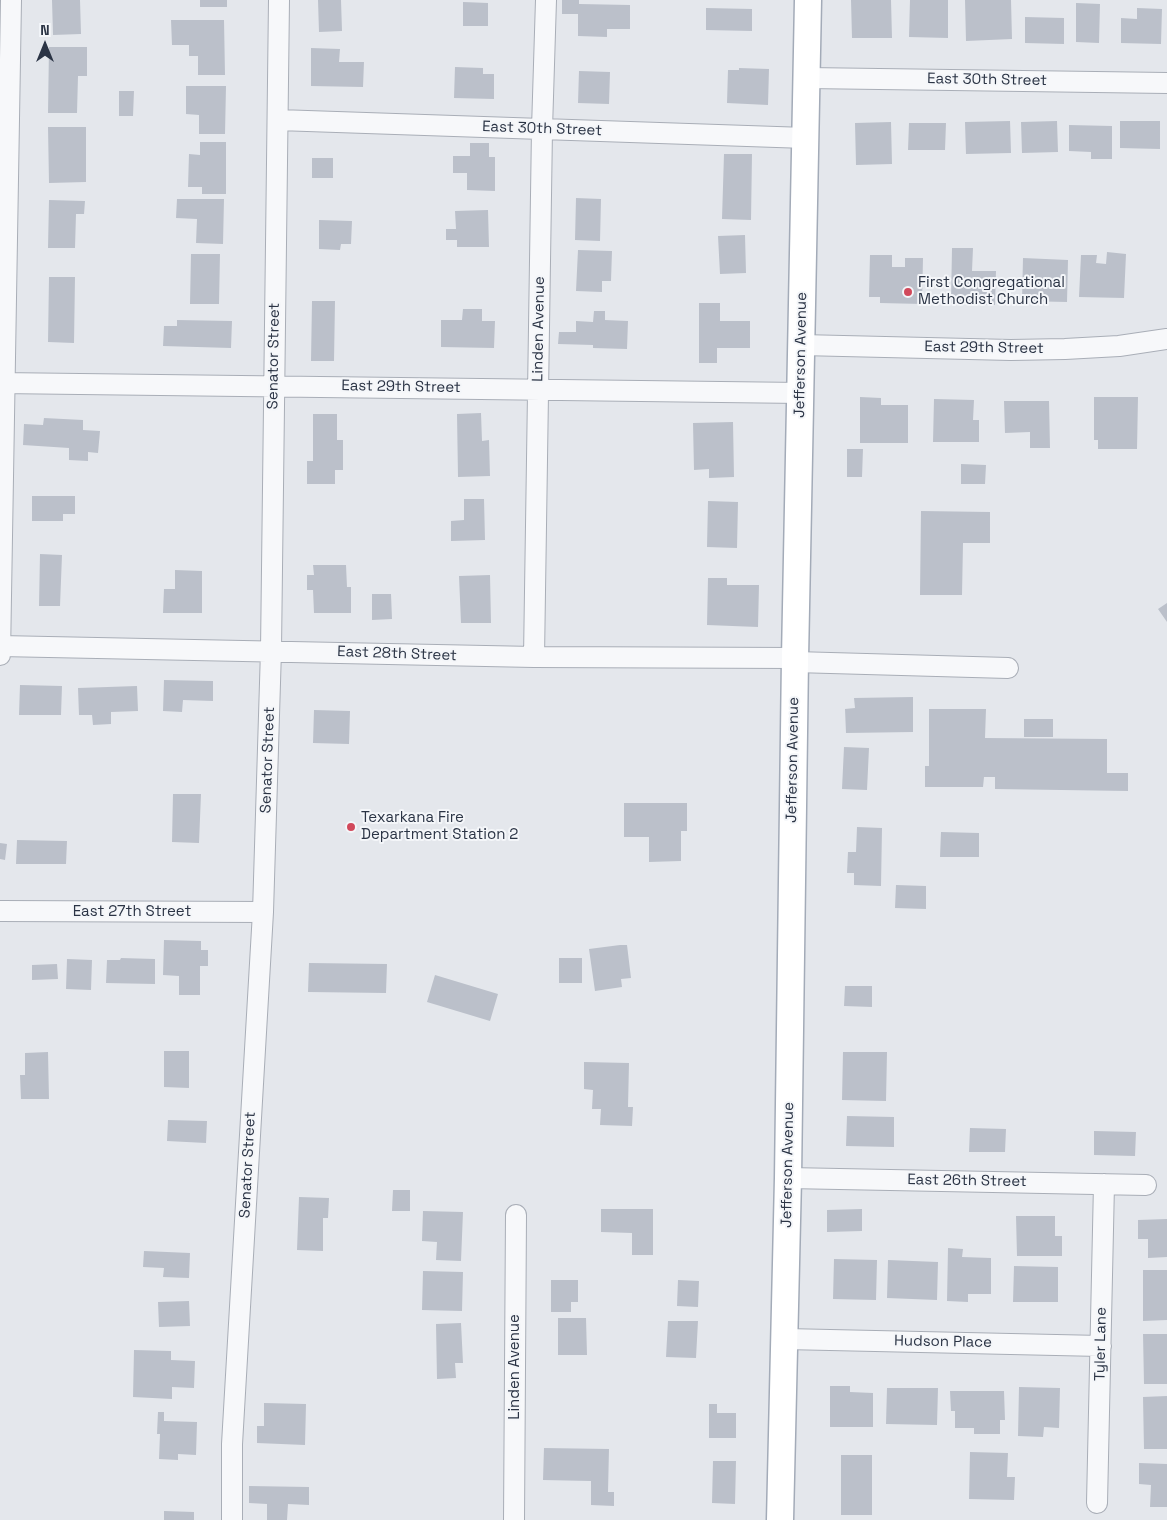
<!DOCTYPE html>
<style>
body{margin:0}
#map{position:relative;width:1167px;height:1520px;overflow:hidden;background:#e4e7ec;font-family:"Space Grotesk",sans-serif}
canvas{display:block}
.north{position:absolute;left:20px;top:20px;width:50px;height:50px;-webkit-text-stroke:4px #f4f6f9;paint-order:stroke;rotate:0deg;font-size:14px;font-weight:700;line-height:20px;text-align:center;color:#2b3445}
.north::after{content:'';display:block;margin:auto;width:18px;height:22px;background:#2b3445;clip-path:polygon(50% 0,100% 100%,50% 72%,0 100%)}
</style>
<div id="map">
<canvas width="1167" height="1520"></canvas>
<div class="north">N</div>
</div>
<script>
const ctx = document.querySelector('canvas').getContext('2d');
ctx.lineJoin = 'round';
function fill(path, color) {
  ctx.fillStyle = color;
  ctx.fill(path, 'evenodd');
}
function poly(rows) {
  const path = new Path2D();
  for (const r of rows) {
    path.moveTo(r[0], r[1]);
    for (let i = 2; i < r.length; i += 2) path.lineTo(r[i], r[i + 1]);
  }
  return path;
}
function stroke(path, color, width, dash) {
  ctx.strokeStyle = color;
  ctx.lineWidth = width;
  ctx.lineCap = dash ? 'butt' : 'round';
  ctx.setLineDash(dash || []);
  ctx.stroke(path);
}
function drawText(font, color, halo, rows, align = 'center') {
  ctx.font = font + ' "Space Grotesk",sans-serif';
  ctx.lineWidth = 4;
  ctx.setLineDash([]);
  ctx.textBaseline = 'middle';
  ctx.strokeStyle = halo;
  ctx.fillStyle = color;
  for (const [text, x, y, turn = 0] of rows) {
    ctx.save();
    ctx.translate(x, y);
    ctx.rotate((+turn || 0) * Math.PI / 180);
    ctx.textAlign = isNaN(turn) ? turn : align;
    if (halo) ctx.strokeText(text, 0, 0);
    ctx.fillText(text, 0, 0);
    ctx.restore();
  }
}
const building = poly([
 [52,0,80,0,81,34,53,35],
 [200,0,227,0,227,7,200,7],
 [318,0,341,0,342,31,319,32],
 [562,0,579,0,579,4,630,5,630,29,607,29,607,37,578,36,578,14,562,14],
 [851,0,891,0,892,38,852,38],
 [910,0,948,0,948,38,909,37],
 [965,0,1011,0,1012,39,966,41],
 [463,2,488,3,488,26,463,26],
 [1076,3,1100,4,1099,43,1076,42],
 [706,8,752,9,752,31,706,30],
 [1137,8,1162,9,1161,44,1121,43,1121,18,1137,19],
 [1025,17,1064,18,1064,44,1025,43],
 [171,20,224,20,225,75,198,75,198,56,189,56,189,45,172,45],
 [49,47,87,47,87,76,78,76,77,113,48,113],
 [311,48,340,49,339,62,364,62,363,87,311,86],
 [455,67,483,68,483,74,494,74,494,99,454,98],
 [739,68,769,69,768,105,727,103,728,70,739,70],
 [579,71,610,72,609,104,578,103],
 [186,86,226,86,225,134,199,134,199,115,186,114],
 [119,91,134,91,133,116,119,116],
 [1010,121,1011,153,966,154,965,122],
 [1057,121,1058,152,1022,153,1021,122],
 [1120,121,1160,121,1160,149,1120,148],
 [891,122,892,164,856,165,855,123],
 [909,123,946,123,945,150,908,150],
 [1069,125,1112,126,1112,159,1091,159,1091,152,1069,151],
 [48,127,86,127,86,182,49,183],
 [200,142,226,142,226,194,202,194,202,187,188,187,189,154,200,155],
 [470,143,489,143,489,157,495,157,495,191,467,190,467,173,453,173,453,156,470,156],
 [724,154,752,154,751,220,722,219],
 [312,158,333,158,333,178,312,178],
 [576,198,601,199,600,241,575,240],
 [177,199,224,199,223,244,196,243,197,219,176,218],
 [49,200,85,201,84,214,76,214,75,248,48,248],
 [488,210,489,247,457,247,457,240,446,240,446,229,456,229,455,211],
 [319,220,352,221,351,244,341,244,340,250,319,249],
 [745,235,746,273,720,274,718,236],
 [952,248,973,248,972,271,996,271,995,305,951,303],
 [578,250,612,251,611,281,602,281,602,292,576,291],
 [1107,252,1126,254,1124,298,1079,297,1081,255,1097,255,1096,263,1106,264],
 [191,254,220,254,219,304,190,304],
 [870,255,892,255,892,267,905,267,905,258,923,258,922,304,880,303,880,297,869,297],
 [1023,258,1068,260,1067,302,1022,301],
 [49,277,75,277,74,343,48,342],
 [312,301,335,301,334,361,311,361],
 [699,303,720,303,720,321,750,321,750,348,717,348,717,363,699,363],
 [463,309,482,309,482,321,495,321,494,348,441,347,441,320,462,320],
 [594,311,605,311,605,320,628,321,627,349,593,348,593,345,558,344,559,332,576,332,576,321,593,322],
 [177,320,232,321,231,348,163,346,164,326,177,326],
 [860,397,881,398,881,405,908,405,908,443,860,443],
 [1094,397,1138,397,1137,449,1098,449,1098,440,1094,440],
 [934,399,974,400,973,420,979,420,979,442,933,442],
 [1004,401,1049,401,1050,448,1030,448,1030,432,1005,433],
 [481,413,482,441,489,440,490,476,458,477,457,414],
 [313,414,337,414,337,440,343,440,343,470,335,470,335,484,307,484,307,461,313,461],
 [44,418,83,420,83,430,100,431,98,453,88,452,88,461,69,460,69,448,23,445,24,424,43,425],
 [733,422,734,477,709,478,709,469,694,470,693,423],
 [847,449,863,449,862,477,847,477],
 [961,464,986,465,985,484,961,484],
 [32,496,75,496,75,514,63,514,63,521,32,521],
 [464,499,484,499,485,540,451,541,451,521,464,520],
 [708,501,738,502,737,548,707,547],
 [921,511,990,512,990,543,963,543,962,595,920,595],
 [40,554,62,555,60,606,39,606],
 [313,565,346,565,347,587,351,587,351,613,314,613,313,590,307,590,307,575,314,575],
 [175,570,202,571,202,613,163,613,164,589,175,589],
 [490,575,491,623,461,623,459,576],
 [708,578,727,578,727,585,759,585,758,627,707,625],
 [372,594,391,594,392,619,372,620],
 [1167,603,1167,622,1158,609],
 [164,680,213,681,213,701,183,700,182,712,163,711],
 [20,685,62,686,61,715,19,715],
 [137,686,138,711,111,712,111,724,93,725,92,715,79,715,78,688],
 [913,697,913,732,846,733,845,709,855,708,854,698],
 [929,709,986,709,985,738,1107,739,1107,773,1128,773,1128,791,995,789,995,777,984,777,983,787,925,787,925,766,929,766],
 [314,710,350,711,349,744,313,743],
 [1024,719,1053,719,1053,737,1024,737],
 [844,747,869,748,867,790,842,789],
 [173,794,201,794,199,843,172,842],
 [624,803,687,803,687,831,681,831,681,861,649,862,649,837,624,837],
 [857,827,882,828,881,886,854,885,854,873,847,873,848,852,856,852],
 [941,832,979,833,979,857,940,857],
 [17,840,67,841,66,864,16,864],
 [0,843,7,844,5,860,0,859],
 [896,885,926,886,926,909,895,908],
 [164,940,201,941,201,950,208,950,208,966,200,966,200,995,179,995,179,976,163,975],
 [620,945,627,945,631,978,621,979,622,987,595,991,589,949],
 [121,958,155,959,155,984,106,983,107,960,120,960],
 [559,958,582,958,582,983,559,983],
 [67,959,92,960,91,990,66,989],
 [309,963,387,964,386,993,308,992],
 [57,964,58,979,32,980,32,965],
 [435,975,498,994,490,1021,427,1002],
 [845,986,872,986,872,1007,844,1006],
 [164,1051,189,1051,189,1088,164,1087],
 [48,1052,49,1099,21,1099,20,1075,25,1075,25,1053],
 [843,1052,887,1052,886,1101,842,1100],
 [584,1062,629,1063,628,1107,633,1107,632,1126,600,1125,601,1109,592,1109,593,1090,584,1089],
 [847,1116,894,1117,894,1147,846,1146],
 [168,1120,207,1121,206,1143,167,1141],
 [970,1128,1006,1129,1005,1152,969,1152],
 [1094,1131,1136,1132,1135,1156,1094,1155],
 [393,1190,410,1190,410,1211,392,1211],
 [299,1197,329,1198,328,1218,323,1218,323,1251,297,1250],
 [601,1209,653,1209,653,1255,632,1255,632,1233,601,1232],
 [862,1209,862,1231,827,1232,827,1210],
 [423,1211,463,1212,461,1261,436,1260,437,1242,422,1241],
 [1016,1216,1055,1216,1055,1236,1062,1236,1062,1256,1017,1256],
 [1167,1219,1167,1257,1148,1258,1148,1239,1138,1239,1138,1220],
 [948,1248,963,1249,962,1257,991,1258,991,1294,968,1294,968,1302,947,1301],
 [144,1251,190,1253,189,1278,163,1277,164,1268,143,1267],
 [834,1259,877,1260,876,1300,833,1299],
 [888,1260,938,1262,937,1300,887,1298],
 [1014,1266,1058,1267,1058,1302,1013,1302],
 [1143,1270,1167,1270,1167,1320,1143,1321],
 [423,1271,463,1272,462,1311,422,1310],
 [551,1280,578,1280,578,1302,571,1302,571,1312,551,1312],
 [678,1280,699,1281,698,1307,677,1306],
 [189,1301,190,1326,159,1327,158,1302],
 [558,1318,586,1318,587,1355,558,1355],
 [668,1321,698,1321,696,1358,666,1357],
 [461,1323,463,1363,455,1363,456,1378,437,1379,436,1324],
 [1143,1334,1167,1334,1167,1384,1144,1384],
 [134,1350,171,1351,171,1360,195,1361,194,1388,172,1387,172,1399,133,1397],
 [830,1386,850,1386,850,1392,873,1393,873,1427,830,1427],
 [1019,1387,1060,1388,1059,1428,1044,1427,1043,1437,1018,1436],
 [887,1388,938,1388,937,1425,886,1424],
 [950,1391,1004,1391,1005,1420,1000,1420,1000,1434,974,1434,974,1428,955,1428,955,1411,951,1411],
 [1167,1396,1167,1449,1144,1449,1143,1397],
 [264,1403,306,1404,305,1445,257,1443,257,1426,264,1426],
 [709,1404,717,1404,717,1413,736,1413,736,1438,709,1438],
 [158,1412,164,1412,164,1421,197,1422,196,1455,178,1454,178,1460,159,1459,160,1434,157,1434],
 [544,1448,609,1449,608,1492,614,1492,614,1506,591,1505,591,1481,543,1480],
 [970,1452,1008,1453,1007,1477,1015,1477,1014,1500,969,1499],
 [841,1455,872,1455,872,1515,841,1515],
 [713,1461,736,1461,735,1504,712,1503],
 [1139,1463,1167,1464,1167,1507,1150,1507,1151,1485,1139,1484],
 [249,1486,309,1487,309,1505,288,1504,287,1520,267,1520,267,1504,249,1503],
 [164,1511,194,1512,194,1520,164,1520]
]);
const minor = poly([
 [807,78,1167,83],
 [278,120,806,138],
 [801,345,1011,350,1065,349,1119,346,1167,339],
 [0,383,801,393],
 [0,646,534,657,795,658],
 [0,655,11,0],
 [534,657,542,129,546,0],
 [795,662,1008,668],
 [0,911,263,912],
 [788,1178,1146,1185],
 [785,1339,1101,1346],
 [1097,1503,1104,1184],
 [232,1520,232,1444,263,912,271,650,279,0],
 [514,1520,516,1215]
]);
const major = poly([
 [780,1520,788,1178,795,658,808,0]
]);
const markers = [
 [908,292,5,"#d1495b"],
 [351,827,5,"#d1495b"]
];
const streetNames = [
 ["East 30th Street",987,80,1],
 ["East 30th Street",542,129,2],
 ["Linden Avenue",539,329,-89],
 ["East 29th Street",984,348,1],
 ["Jefferson Avenue",801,355,-89],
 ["Senator Street",274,356,-89],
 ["East 29th Street",401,387,1],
 ["East 28th Street",397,654,2],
 ["Senator Street",268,760,-88],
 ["Jefferson Avenue",793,760,-89],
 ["East 27th Street",132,912],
 ["Senator Street",248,1165,-87],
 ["Jefferson Avenue",788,1165,-89],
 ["East 26th Street",967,1181,1],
 ["Hudson Place",943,1342,1],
 ["Tyler Lane",1101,1344,-89],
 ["Linden Avenue",515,1367,-90]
];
const poiNames = [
 ["First Congregational",918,283],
 ["Methodist Church",918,300],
 ["Texarkana Fire",361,818],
 ["Department Station 2",361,835]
];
fill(building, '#bbc0ca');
stroke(minor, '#a9aeb7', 22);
stroke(major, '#a3abb8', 29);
stroke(minor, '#f7f8fa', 20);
stroke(major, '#fff', 26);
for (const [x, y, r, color] of markers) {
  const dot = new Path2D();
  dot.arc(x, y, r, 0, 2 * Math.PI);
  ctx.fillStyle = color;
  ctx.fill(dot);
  stroke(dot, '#f4f6f9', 2);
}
drawText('15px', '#2b3445', '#f4f6f9', streetNames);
drawText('15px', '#2b3445', '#f4f6f9', poiNames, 'left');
</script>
